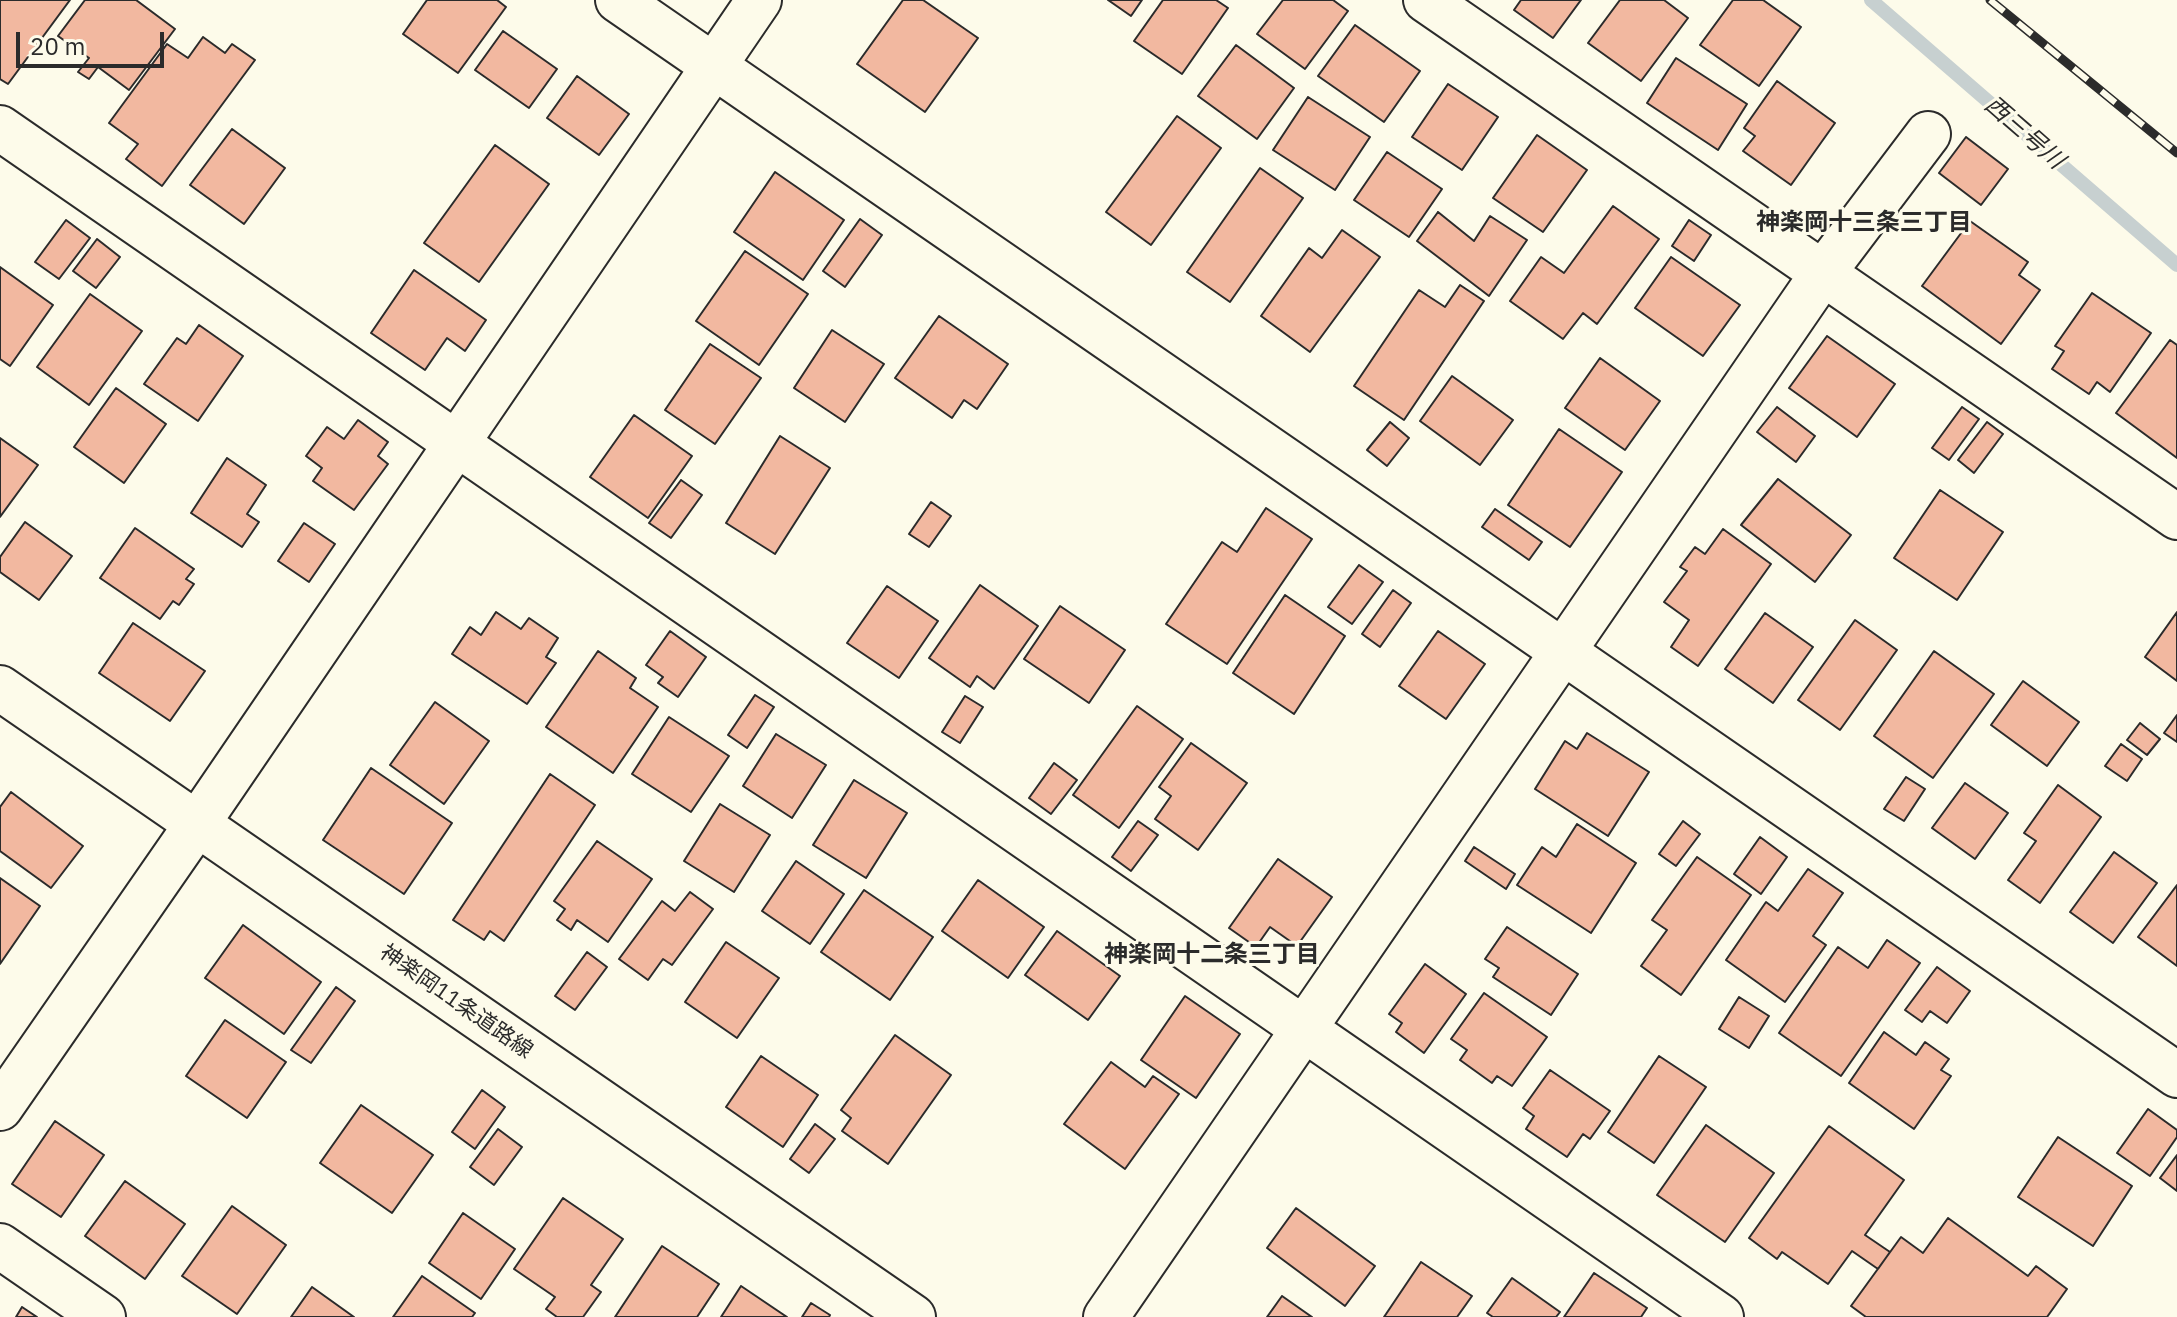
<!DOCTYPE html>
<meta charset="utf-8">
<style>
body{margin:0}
#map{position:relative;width:2177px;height:1317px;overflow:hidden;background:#fdfbea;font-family:"IBM Plex Sans",sans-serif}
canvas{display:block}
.scale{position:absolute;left:16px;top:32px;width:148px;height:36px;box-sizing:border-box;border:4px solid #2b2b2b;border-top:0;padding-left:10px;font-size:24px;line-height:28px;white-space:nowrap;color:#2b2b2b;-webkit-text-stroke:6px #fdfbea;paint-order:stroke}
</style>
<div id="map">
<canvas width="2177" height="1317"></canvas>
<div class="scale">20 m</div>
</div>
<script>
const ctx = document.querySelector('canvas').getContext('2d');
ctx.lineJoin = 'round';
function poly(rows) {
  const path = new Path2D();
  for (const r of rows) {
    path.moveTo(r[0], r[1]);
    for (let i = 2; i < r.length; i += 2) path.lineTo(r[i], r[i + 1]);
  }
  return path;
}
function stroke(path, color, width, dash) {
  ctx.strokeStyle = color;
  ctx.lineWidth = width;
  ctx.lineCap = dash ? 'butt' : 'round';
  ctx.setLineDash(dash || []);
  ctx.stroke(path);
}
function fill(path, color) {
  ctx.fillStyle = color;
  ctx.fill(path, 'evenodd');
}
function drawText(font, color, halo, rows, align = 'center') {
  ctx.font = font + ' "IBM Plex Sans","Noto Sans JP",sans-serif';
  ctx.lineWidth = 6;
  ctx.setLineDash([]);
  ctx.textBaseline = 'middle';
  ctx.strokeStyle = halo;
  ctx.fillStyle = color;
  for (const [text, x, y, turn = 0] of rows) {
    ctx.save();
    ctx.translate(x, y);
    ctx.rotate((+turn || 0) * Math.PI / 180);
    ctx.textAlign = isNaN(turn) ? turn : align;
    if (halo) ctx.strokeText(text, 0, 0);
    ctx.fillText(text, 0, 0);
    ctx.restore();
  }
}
const stream = poly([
 [1871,0,2177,265]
]);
const building = poly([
 [0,0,70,0,8,84,0,79,0,0],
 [85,0,136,0,175,29,129,90,98,67,89,79,78,72,89,58,58,36,85,0],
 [427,0,497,0,506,7,458,73,403,34,427,0],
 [903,0,923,0,978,38,925,112,857,64,903,0],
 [1108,0,1142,0,1131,16,1108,0],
 [1163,0,1216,0,1228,8,1182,74,1134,41,1163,0],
 [1283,0,1333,0,1348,11,1305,69,1257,34,1283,0],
 [1521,0,1581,0,1553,38,1514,10,1521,0],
 [1620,0,1664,0,1688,18,1641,81,1588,43,1620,0],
 [1733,0,1763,0,1801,27,1759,86,1700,45,1733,0],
 [1355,25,1420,71,1384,122,1318,76,1355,25],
 [503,31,557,69,529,108,475,70,503,31],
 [203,37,225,53,232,44,255,60,162,186,126,159,138,144,109,123,167,44,188,58,203,37],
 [1236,45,1294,88,1257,139,1198,96,1236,45],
 [1676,58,1747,104,1718,150,1647,103,1676,58],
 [577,76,629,114,599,155,547,118,577,76],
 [1777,81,1835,123,1791,185,1743,151,1755,136,1744,128,1777,81],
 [1448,84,1498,117,1462,170,1412,137,1448,84],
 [1308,97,1370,137,1335,190,1273,150,1308,97],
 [1177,116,1221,148,1151,245,1106,212,1177,116],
 [232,129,285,168,244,224,190,185,232,129],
 [1537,135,1587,170,1543,232,1493,198,1537,135],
 [1966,137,2008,169,1981,205,1939,173,1966,137],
 [495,145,549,184,479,282,424,243,495,145],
 [1387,152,1442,189,1409,237,1354,200,1387,152],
 [1260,168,1303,198,1230,302,1187,272,1260,168],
 [775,172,844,220,803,280,734,232,775,172],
 [1613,206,1659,239,1597,324,1583,313,1563,339,1510,301,1541,257,1564,273,1613,206],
 [1438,212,1474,241,1490,216,1527,240,1489,296,1417,241,1438,212],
 [860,219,882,235,845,287,823,271,860,219],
 [66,220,90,238,59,279,35,262,66,220],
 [1689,220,1711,235,1694,261,1672,246,1689,220],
 [1970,221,2028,262,2019,275,2040,290,2001,344,1922,286,1970,221],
 [1342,230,1380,257,1310,352,1261,316,1309,248,1322,258,1342,230],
 [97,239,120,257,96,288,73,271,97,239],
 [745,251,808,294,759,365,696,321,745,251],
 [1671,257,1740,305,1703,356,1635,308,1671,257],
 [0,267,53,305,10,366,0,359,0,267],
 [414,270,486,320,465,351,447,338,425,370,371,333,414,270],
 [1460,285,1484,301,1404,420,1354,386,1419,290,1445,307,1460,285],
 [2092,293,2151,333,2110,392,2097,382,2089,394,2052,369,2064,351,2055,346,2092,293],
 [90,294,142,331,89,405,37,367,90,294],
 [939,316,1008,364,977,409,964,400,952,418,895,378,939,316],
 [199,325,243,356,198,421,144,384,177,338,186,344,199,325],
 [832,330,884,364,845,422,794,388,832,330],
 [1827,336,1895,384,1857,437,1789,388,1827,336],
 [2170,340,2177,345,2177,458,2116,413,2170,340],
 [710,344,761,378,715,444,665,410,710,344],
 [1600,358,1660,401,1625,450,1565,408,1600,358],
 [1452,376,1513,420,1480,465,1420,421,1452,376],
 [116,388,166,424,124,483,74,447,116,388],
 [1777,407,1815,436,1796,462,1757,432,1777,407],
 [1962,407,1979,419,1949,460,1932,448,1962,407],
 [634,415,692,456,648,518,590,477,634,415],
 [358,420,388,442,378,456,388,464,354,510,313,481,322,468,306,456,327,427,344,439,358,420],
 [1390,422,1409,438,1387,466,1367,450,1390,422],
 [1987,422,2003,434,1974,473,1958,460,1987,422],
 [1559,429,1622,472,1570,547,1508,505,1559,429],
 [780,436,830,468,775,554,726,523,780,436],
 [0,438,38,465,0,517,0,438],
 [227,458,266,485,247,514,259,522,242,547,191,513,227,458],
 [1778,479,1851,535,1815,582,1741,525,1778,479],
 [681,480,702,495,671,538,649,523,681,480],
 [1940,490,2003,532,1957,600,1894,558,1940,490],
 [931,502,951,516,929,547,909,534,931,502],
 [1266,508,1312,539,1227,664,1166,624,1222,542,1237,552,1266,508],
 [1495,509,1542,542,1529,560,1482,527,1495,509],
 [25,522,72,556,39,600,0,572,0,557,25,522],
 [304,523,335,544,309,582,278,561,304,523],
 [135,528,194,569,186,579,194,584,179,605,173,601,160,619,100,578,135,528],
 [1723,529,1771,564,1698,666,1671,647,1689,620,1664,602,1687,571,1680,567,1695,547,1705,554,1723,529],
 [1359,565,1383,582,1352,624,1328,607,1359,565],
 [980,585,1038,626,994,689,977,676,970,687,929,658,980,585],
 [887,586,938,621,899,678,847,643,887,586],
 [1393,590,1411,603,1380,647,1362,634,1393,590],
 [1285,595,1345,636,1294,714,1233,673,1285,595],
 [1060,606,1125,650,1089,703,1024,659,1060,606],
 [496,612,521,629,529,618,558,638,546,657,556,663,527,704,452,654,470,627,481,635,496,612],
 [2177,612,2177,681,2145,657,2177,612],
 [1765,613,1813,647,1773,703,1725,669,1765,613],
 [1855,620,1897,650,1840,730,1798,700,1855,620],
 [133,623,205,671,170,721,99,673,133,623],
 [670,631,706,657,678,697,658,683,663,677,646,665,670,631],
 [1438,631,1485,664,1446,719,1399,686,1438,631],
 [598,651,636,678,630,688,658,707,613,773,546,727,598,651],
 [1934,651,1994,694,1933,778,1874,736,1934,651],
 [2023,681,2079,722,2047,766,1991,725,2023,681],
 [755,695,774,707,747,748,728,735,755,695],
 [965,696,983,707,960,743,942,732,965,696],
 [435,702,489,741,444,804,390,765,435,702],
 [1137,706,1183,739,1119,828,1073,795,1137,706],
 [2177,715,2177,742,2164,733,2177,715],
 [669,717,729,756,691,812,632,774,669,717],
 [2140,723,2160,739,2147,755,2127,740,2140,723],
 [1587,733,1649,772,1608,836,1535,789,1565,741,1577,749,1587,733],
 [776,734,826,765,792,818,743,786,776,734],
 [1191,743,1247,783,1198,850,1155,819,1171,796,1159,787,1191,743],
 [2121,744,2142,759,2127,781,2105,766,2121,744],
 [1054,763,1077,780,1051,814,1029,798,1054,763],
 [371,768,452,823,404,894,323,840,371,768],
 [550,774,595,805,504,941,490,931,484,940,453,920,550,774],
 [1906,777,1925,789,1904,821,1884,809,1906,777],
 [854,780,907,813,866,878,813,845,854,780],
 [1965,783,2008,813,1975,859,1932,828,1965,783],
 [2058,785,2101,817,2040,903,2008,880,2036,841,2024,833,2058,785],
 [11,792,83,846,51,888,0,851,0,807,11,792],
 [720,804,770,835,734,892,684,861,720,804],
 [1138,821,1158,835,1131,871,1112,857,1138,821],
 [1683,821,1700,834,1676,866,1659,854,1683,821],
 [1577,824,1636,863,1591,933,1517,885,1542,847,1556,857,1577,824],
 [1760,837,1787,857,1761,894,1734,874,1760,837],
 [597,841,652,879,608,942,577,920,571,930,557,920,565,909,554,901,597,841],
 [1474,847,1515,874,1506,889,1465,861,1474,847],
 [2114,852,2157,883,2113,943,2070,912,2114,852],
 [1697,857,1751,895,1681,995,1641,966,1667,930,1652,920,1697,857],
 [1278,859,1332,897,1297,946,1270,927,1256,947,1229,928,1278,859],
 [796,861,844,894,810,944,762,911,796,861],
 [1808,869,1843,893,1813,936,1826,945,1785,1002,1726,960,1766,902,1778,911,1808,869],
 [0,878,40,906,0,964,0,878],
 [978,880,1044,927,1008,978,942,931,978,880],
 [2177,885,2177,966,2138,937,2177,885],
 [864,890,933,937,890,1000,821,952,864,890],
 [690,892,713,909,672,965,663,959,648,980,619,959,662,901,675,911,690,892],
 [243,925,321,982,284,1034,205,978,243,925],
 [1507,927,1578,974,1551,1015,1493,977,1499,968,1485,959,1507,927],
 [1057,931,1120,976,1088,1020,1025,975,1057,931],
 [1887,940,1920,963,1841,1076,1779,1033,1838,947,1868,968,1887,940],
 [726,942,779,978,737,1038,685,1002,726,942],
 [587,952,607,967,575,1010,555,996,587,952],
 [1425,964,1466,994,1424,1053,1396,1032,1402,1023,1389,1014,1425,964],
 [1937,967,1970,991,1947,1023,1930,1011,1922,1022,1905,1010,1937,967],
 [336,987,355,1001,311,1063,291,1050,336,987],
 [1484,993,1547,1037,1512,1086,1497,1076,1492,1083,1460,1060,1467,1050,1451,1039,1484,993],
 [1185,996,1240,1034,1196,1098,1141,1060,1185,996],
 [1739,997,1769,1016,1749,1048,1719,1029,1739,997],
 [225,1020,286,1062,247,1118,186,1076,225,1020],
 [1884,1032,1916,1055,1925,1042,1949,1059,1941,1070,1951,1076,1914,1129,1849,1083,1884,1032],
 [895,1035,951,1075,888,1164,842,1131,851,1118,841,1110,895,1035],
 [761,1056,818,1095,783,1147,726,1107,761,1056],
 [1659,1056,1706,1087,1654,1163,1608,1132,1659,1056],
 [1111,1062,1145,1087,1153,1076,1179,1094,1125,1169,1064,1124,1111,1062],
 [1550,1070,1610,1111,1590,1139,1583,1134,1567,1157,1526,1129,1534,1116,1523,1108,1550,1070],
 [482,1090,505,1107,475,1149,452,1132,482,1090],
 [361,1105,433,1155,392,1213,320,1163,361,1105],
 [2148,1109,2177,1130,2177,1137,2150,1176,2117,1153,2148,1109],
 [55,1121,104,1155,61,1217,12,1184,55,1121],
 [815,1124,835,1139,809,1173,790,1159,815,1124],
 [1706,1125,1774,1173,1725,1242,1657,1195,1706,1125],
 [1829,1126,1904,1180,1865,1235,1890,1252,1878,1269,1852,1251,1828,1284,1782,1252,1777,1259,1749,1238,1829,1126],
 [498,1129,522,1147,494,1185,470,1167,498,1129],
 [2058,1137,2132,1186,2093,1246,2018,1197,2058,1137],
 [2177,1155,2177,1191,2160,1178,2177,1155],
 [125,1181,185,1224,145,1279,85,1236,125,1181],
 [563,1198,623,1239,591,1285,601,1292,583,1317,557,1317,546,1309,555,1297,514,1269,563,1198],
 [232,1206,286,1245,237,1314,182,1276,232,1206],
 [1296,1208,1375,1266,1345,1306,1267,1248,1296,1208],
 [463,1213,515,1249,481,1299,429,1263,463,1213],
 [1948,1218,2028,1276,2036,1266,2067,1289,2047,1317,1866,1317,1851,1306,1901,1237,1923,1253,1948,1218],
 [662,1246,719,1284,697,1317,615,1317,662,1246],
 [1421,1262,1472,1296,1457,1317,1384,1317,1421,1262],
 [1594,1273,1647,1308,1641,1317,1564,1317,1594,1273],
 [422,1276,475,1313,472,1317,393,1317,422,1276],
 [1512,1278,1560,1312,1556,1317,1493,1317,1487,1313,1512,1278],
 [741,1286,787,1317,721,1317,741,1286],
 [312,1287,354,1317,291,1317,312,1287],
 [1282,1296,1312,1317,1267,1317,1282,1296],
 [811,1303,830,1315,829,1317,802,1317,811,1303],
 [22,1307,37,1317,16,1317,22,1307]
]);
const minor = poly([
 [618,0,2177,1075],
 [1426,0,2177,517],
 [0,128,1721,1317],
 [0,688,913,1317],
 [0,1108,197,824,759,0],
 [0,1246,103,1317],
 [1106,1317,1823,273,1928,134]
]);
const rail = poly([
 [1990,0,2177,153]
]);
const streetNames = [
 ["神楽岡11条道路線",456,1002,35]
];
const waterNames = [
 ["西三号川",2024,133,41]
];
const neighbourhoodNames = [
 ["神楽岡十三条三丁目",1864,223],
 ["神楽岡十二条三丁目",1212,955]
];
stroke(stream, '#c7d0d0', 14);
fill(building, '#f2b8a0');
stroke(building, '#2b2b2b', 2);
stroke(minor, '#2b2b2b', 48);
stroke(minor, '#fdfbea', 44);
stroke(rail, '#2b2b2b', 9);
stroke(rail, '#fdfbea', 6, [18]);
drawText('22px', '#2b2b2b', '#fdfbea', streetNames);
drawText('italic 24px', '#2b2b2b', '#fdfbea', waterNames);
drawText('bold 24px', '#2b2b2b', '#fdfbea', neighbourhoodNames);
</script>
